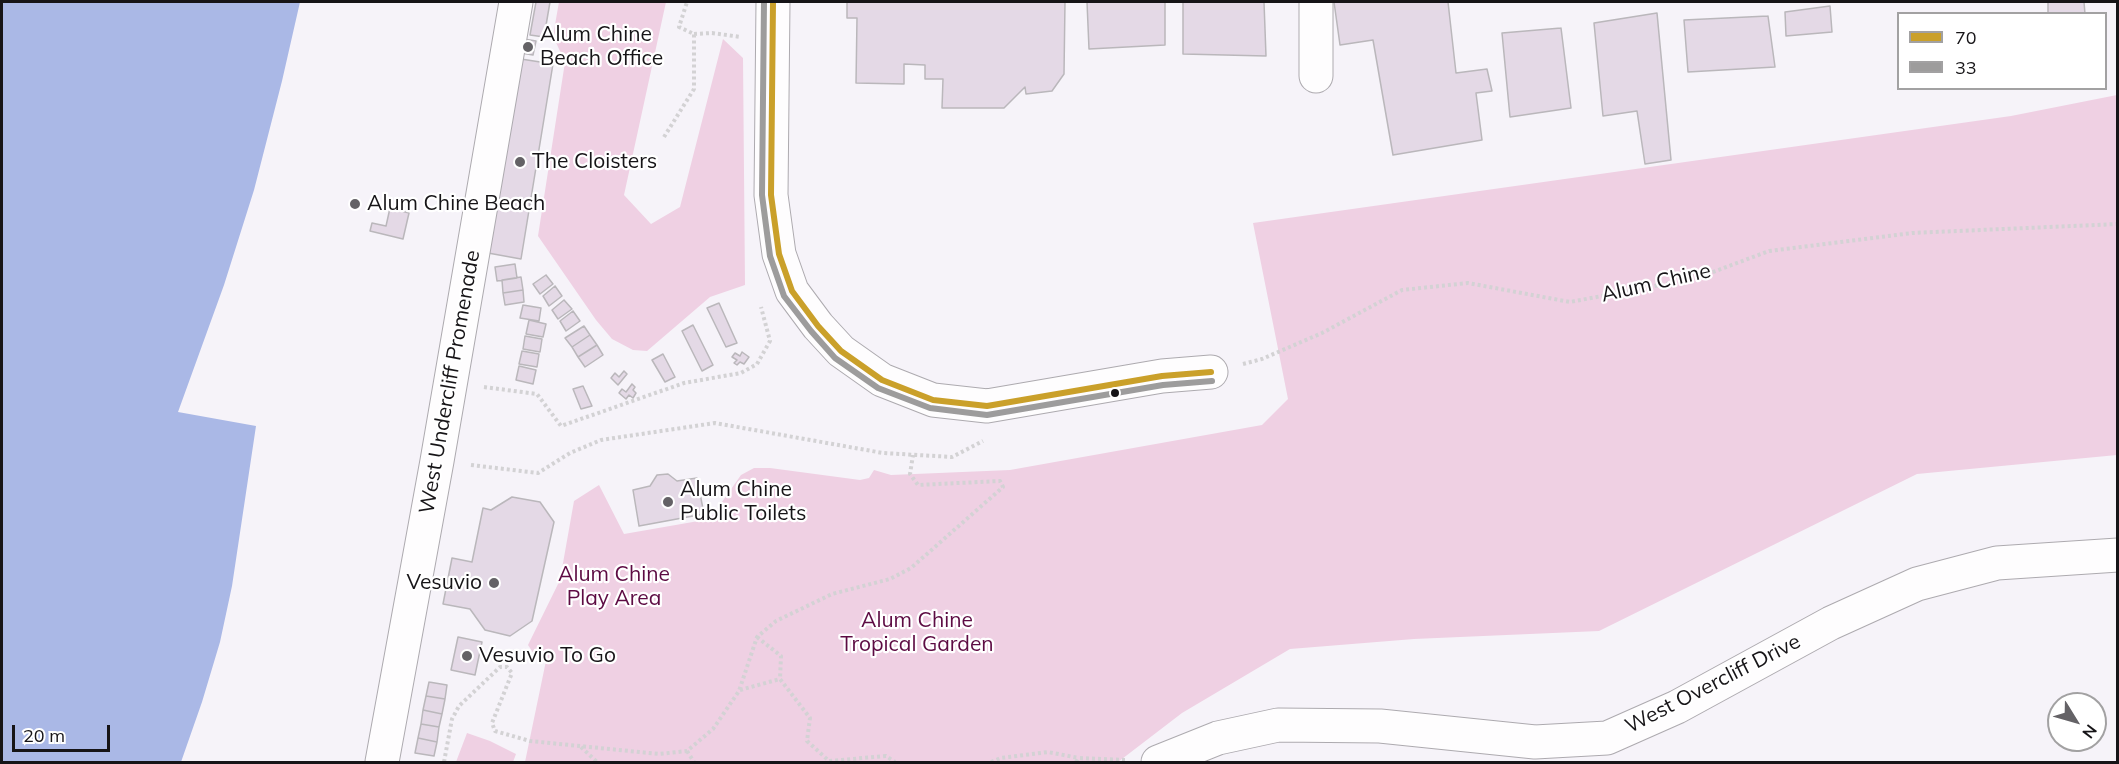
<!DOCTYPE html>
<style>
body{margin:0}
#map{position:relative;width:2119px;height:764px;overflow:hidden;background:#f6f3f9;font-family:Mulish,sans-serif}
canvas{display:block}
.frame{position:absolute;inset:0;border:3px solid #161417;pointer-events:none}
.legend{position:absolute;left:1897px;top:12px;width:210px;height:78px;box-sizing:border-box;background:#fff;border:2px solid #a2a1a2;margin:0;padding:8px 10px;list-style:none;font-size:18px;color:#161417}
.legend li{display:flex;align-items:center;gap:12px;height:30px}
.legend b{width:30px;border:2px solid #a2a1a2}
.north{position:absolute;left:2047px;top:692px;width:60px;height:60px;box-sizing:border-box;background:#fff;border:2px solid #a2a1a2;border-radius:50%;rotate:127deg;font-size:16px;font-weight:700;line-height:24px;text-align:center;color:#161417}
.north::after{content:'';display:block;margin:auto;width:21px;height:27px;background:#646266;clip-path:polygon(50% 0,100% 100%,50% 72%,0 100%)}
.scale{position:absolute;left:12px;top:725px;width:98px;height:27px;box-sizing:border-box;border:3px solid #161417;border-top:0;padding-left:8px;font-size:18px;line-height:21px;white-space:nowrap;color:#161417;-webkit-text-stroke:4px #fff;paint-order:stroke}
</style>
<div id="map">
<canvas width="2119" height="764"></canvas>
<div class="frame"></div>
<ul class="legend">
<li><b style="height:8px;background:#caa02a"></b>70</li>
<li><b style="height:8px;background:#9d9c9c"></b>33</li>
</ul>
<div class="north">N</div>
<div class="scale">20 m</div>
</div>
<script>
const ctx = document.querySelector('canvas').getContext('2d');
ctx.lineJoin = 'round';
function fill(path, color) {
  ctx.fillStyle = color;
  ctx.fill(path, 'evenodd');
}
function poly(rows) {
  const path = new Path2D();
  for (const r of rows) {
    path.moveTo(r[0], r[1]);
    for (let i = 2; i < r.length; i += 2) path.lineTo(r[i], r[i + 1]);
  }
  return path;
}
function stroke(path, color, width, dash) {
  ctx.strokeStyle = color;
  ctx.lineWidth = width;
  ctx.lineCap = dash ? 'butt' : 'round';
  ctx.setLineDash(dash || []);
  ctx.stroke(path);
}
function drawText(font, color, halo, rows, align = 'center') {
  ctx.font = font + ' Mulish,sans-serif';
  ctx.lineWidth = 4.5;
  ctx.setLineDash([]);
  ctx.textBaseline = 'middle';
  ctx.strokeStyle = halo;
  ctx.fillStyle = color;
  for (const [text, x, y, turn = 0] of rows) {
    ctx.save();
    ctx.translate(x, y);
    ctx.rotate((+turn || 0) * Math.PI / 180);
    ctx.textAlign = isNaN(turn) ? turn : align;
    if (halo) ctx.strokeText(text, 0, 0);
    ctx.fillText(text, 0, 0);
    ctx.restore();
  }
}
const green = poly([
 [559,2,666,2,624,195,651,224,680,207,723,39,743,58,745,285,710,297,647,351,633,350,612,339,596,320,538,236,565,62,553,36],
 [2117,95,2117,455,1917,474,1599,631,1414,639,1290,649,1182,713,1118,762,525,762,547,656,536,657,528,645,560,580,574,501,599,485,624,534,710,519,741,475,754,468,770,468,860,480,869,478,874,470,891,475,1010,470,1262,425,1288,399,1253,223,2011,116],
 [467,733,490,741,516,754,513,762,456,762]
]);
const water = poly([
 [2,2,300,2,282,81,254,190,224,285,178,412,256,426,232,586,220,642,202,702,181,762,2,762]
]);
const building = poly([
 [536,2,550,2,544,37,530,35,536,2],
 [847,2,1065,2,1064,74,1052,91,1026,94,1025,87,1004,108,942,108,943,79,925,79,925,65,904,64,904,84,856,83,857,18,847,18,847,2],
 [1087,2,1165,2,1165,45,1089,49,1087,2],
 [1183,2,1264,2,1266,56,1183,54,1183,2],
 [1334,2,1448,2,1456,73,1487,69,1492,91,1476,93,1482,140,1393,155,1373,40,1340,45,1334,2],
 [2048,2,2084,2,2085,14,2048,14,2048,2],
 [1830,6,1832,32,1786,36,1785,12,1830,6],
 [1657,13,1671,160,1645,164,1637,111,1603,116,1594,23,1657,13],
 [1768,16,1775,67,1688,72,1684,20,1768,16],
 [1561,28,1571,108,1510,117,1502,33,1561,28],
 [524,39,536,41,533,55,521,53,524,39],
 [521,59,553,64,521,259,488,253,521,59],
 [390,208,409,213,403,239,370,231,372,223,386,226,390,208],
 [515,264,517,278,497,281,495,267,515,264],
 [546,275,553,284,540,294,533,284,546,275],
 [521,277,523,290,503,293,502,280,521,277],
 [555,286,562,296,549,306,543,296,555,286],
 [523,290,524,302,505,305,503,293,523,290],
 [564,300,572,309,558,319,552,310,564,300],
 [719,303,737,343,726,347,707,308,719,303],
 [523,305,541,308,539,321,520,318,523,305],
 [573,311,580,321,566,331,560,321,573,311],
 [529,320,546,324,543,337,526,334,529,320],
 [693,325,713,365,702,371,682,331,693,325],
 [584,326,590,335,572,347,565,338,584,326],
 [590,335,597,345,578,357,572,347,590,335],
 [525,336,542,339,540,352,523,349,525,336],
 [597,345,603,355,585,367,578,357,597,345],
 [522,351,539,354,537,367,519,364,522,351],
 [742,352,749,357,744,364,740,362,737,365,734,363,737,360,732,357,735,353,740,356,742,352],
 [663,354,675,377,665,382,652,360,663,354],
 [519,366,536,370,533,384,516,380,519,366],
 [624,371,627,374,618,385,611,378,615,373,619,377,624,371],
 [632,384,635,387,633,390,636,393,633,398,629,395,626,399,619,393,622,389,626,392,632,384],
 [583,386,592,406,581,409,573,389,583,386],
 [668,474,677,481,697,478,704,514,639,526,633,490,650,486,657,475,668,474],
 [512,497,540,502,554,522,532,621,510,636,485,630,470,609,443,604,452,558,472,562,483,508,491,510,512,497],
 [458,637,482,642,475,675,451,670,458,637],
 [429,682,447,685,445,699,426,696,429,682],
 [426,696,445,699,442,714,423,710,426,696],
 [423,710,442,714,439,727,421,724,423,710],
 [421,724,439,727,437,742,418,738,421,724],
 [418,738,437,742,434,756,415,753,418,738]
]);
const path = poly([
 [694,34,712,33,741,37],
 [664,137,694,89,694,34,679,27,687,2],
 [1243,364,1262,359,1322,333,1402,290,1468,283,1570,302,1697,278,1769,251,1912,233,2118,224],
 [484,387,537,394,561,426,684,383,741,373,757,364,770,341,761,307],
 [471,465,538,473,570,453,601,440,715,423,883,453,952,457,983,441],
 [757,637,781,656,780,679,810,718,807,741,829,761,886,756,895,762],
 [740,690,780,679],
 [581,747,597,762],
 [687,751,694,762],
 [444,762,452,719,459,706,500,667,507,667,512,673,492,723,495,731,530,741,659,754,687,751,713,729,739,691,757,637,776,621,832,594,890,579,911,568,1003,487,1000,481,918,485,910,474,913,455],
 [991,762,1001,758,1048,752,1079,758],
 [1076,762,1079,758,1126,760]
]);
const minor = poly([
 [773,2,771,195,779,254,792,291,818,326,841,351,882,380,933,400,987,406,1162,376,1211,372],
 [1316,2,1316,76],
 [382,762,437,461,516,2],
 [1158,762,1218,738,1278,725,1380,726,1535,742,1607,738,1677,707,1831,623,1917,584,1997,563,2118,555]
]);
const bus1 = poly([
 [773,2,771,195,779,254,792,291,818,326,841,351,882,380,933,400,987,406,1162,376,1211,372]
]);
const bus2 = poly([
 [764,2,762,195,770,256,784,296,811,331,835,358,878,388,930,408,987,415,1163,385,1212,381]
]);
const markers = [
 [528,47,6,"#646266"],
 [520,162,6,"#646266"],
 [355,204,6,"#646266"],
 [1115,393,5,"#161417"],
 [668,502,6,"#646266"],
 [494,583,6,"#646266"],
 [467,656,6,"#646266"]
];
const poiNames = [
 ["Alum Chine",540,35],
 ["Beach Office",540,59],
 ["The Cloisters",532,162],
 ["Alum Chine Beach",367,204],
 ["Alum Chine",680,490],
 ["Public Toilets",680,514],
 ["Vesuvio",482,583,"right"],
 ["Vesuvio To Go",479,656]
];
const streetNames = [
 ["Alum Chine",1656,283,-13],
 ["West Undercliff Promenade",450,382,-80],
 ["West Overcliff Drive",1713,684,-27]
];
const parkNames = [
 ["Alum Chine",614,575],
 ["Play Area",614,599],
 ["Alum Chine",917,621],
 ["Tropical Garden",917,645]
];
fill(green, '#efd0e3');
fill(water, '#aab8e6');
fill(building, '#e4d9e6');
stroke(building, '#bab7bb', 1.5);
stroke(minor, '#adaaaf', 35);
stroke(path, '#d3d2d4', 4, [3, 3]);
stroke(minor, '#fefdfe', 33);
stroke(bus1, '#caa02a', 6);
stroke(bus2, '#9d9c9c', 6);
for (const [x, y, r, color] of markers) {
  const dot = new Path2D();
  dot.arc(x, y, r, 0, 2 * Math.PI);
  ctx.fillStyle = color;
  ctx.fill(dot);
  stroke(dot, '#fff', 2);
}
drawText('21px', '#161417', '#fff', poiNames, 'left');
drawText('21px', '#161417', '#fff', streetNames);
drawText('21px', '#5d0b43', '#fff', parkNames);
</script>
